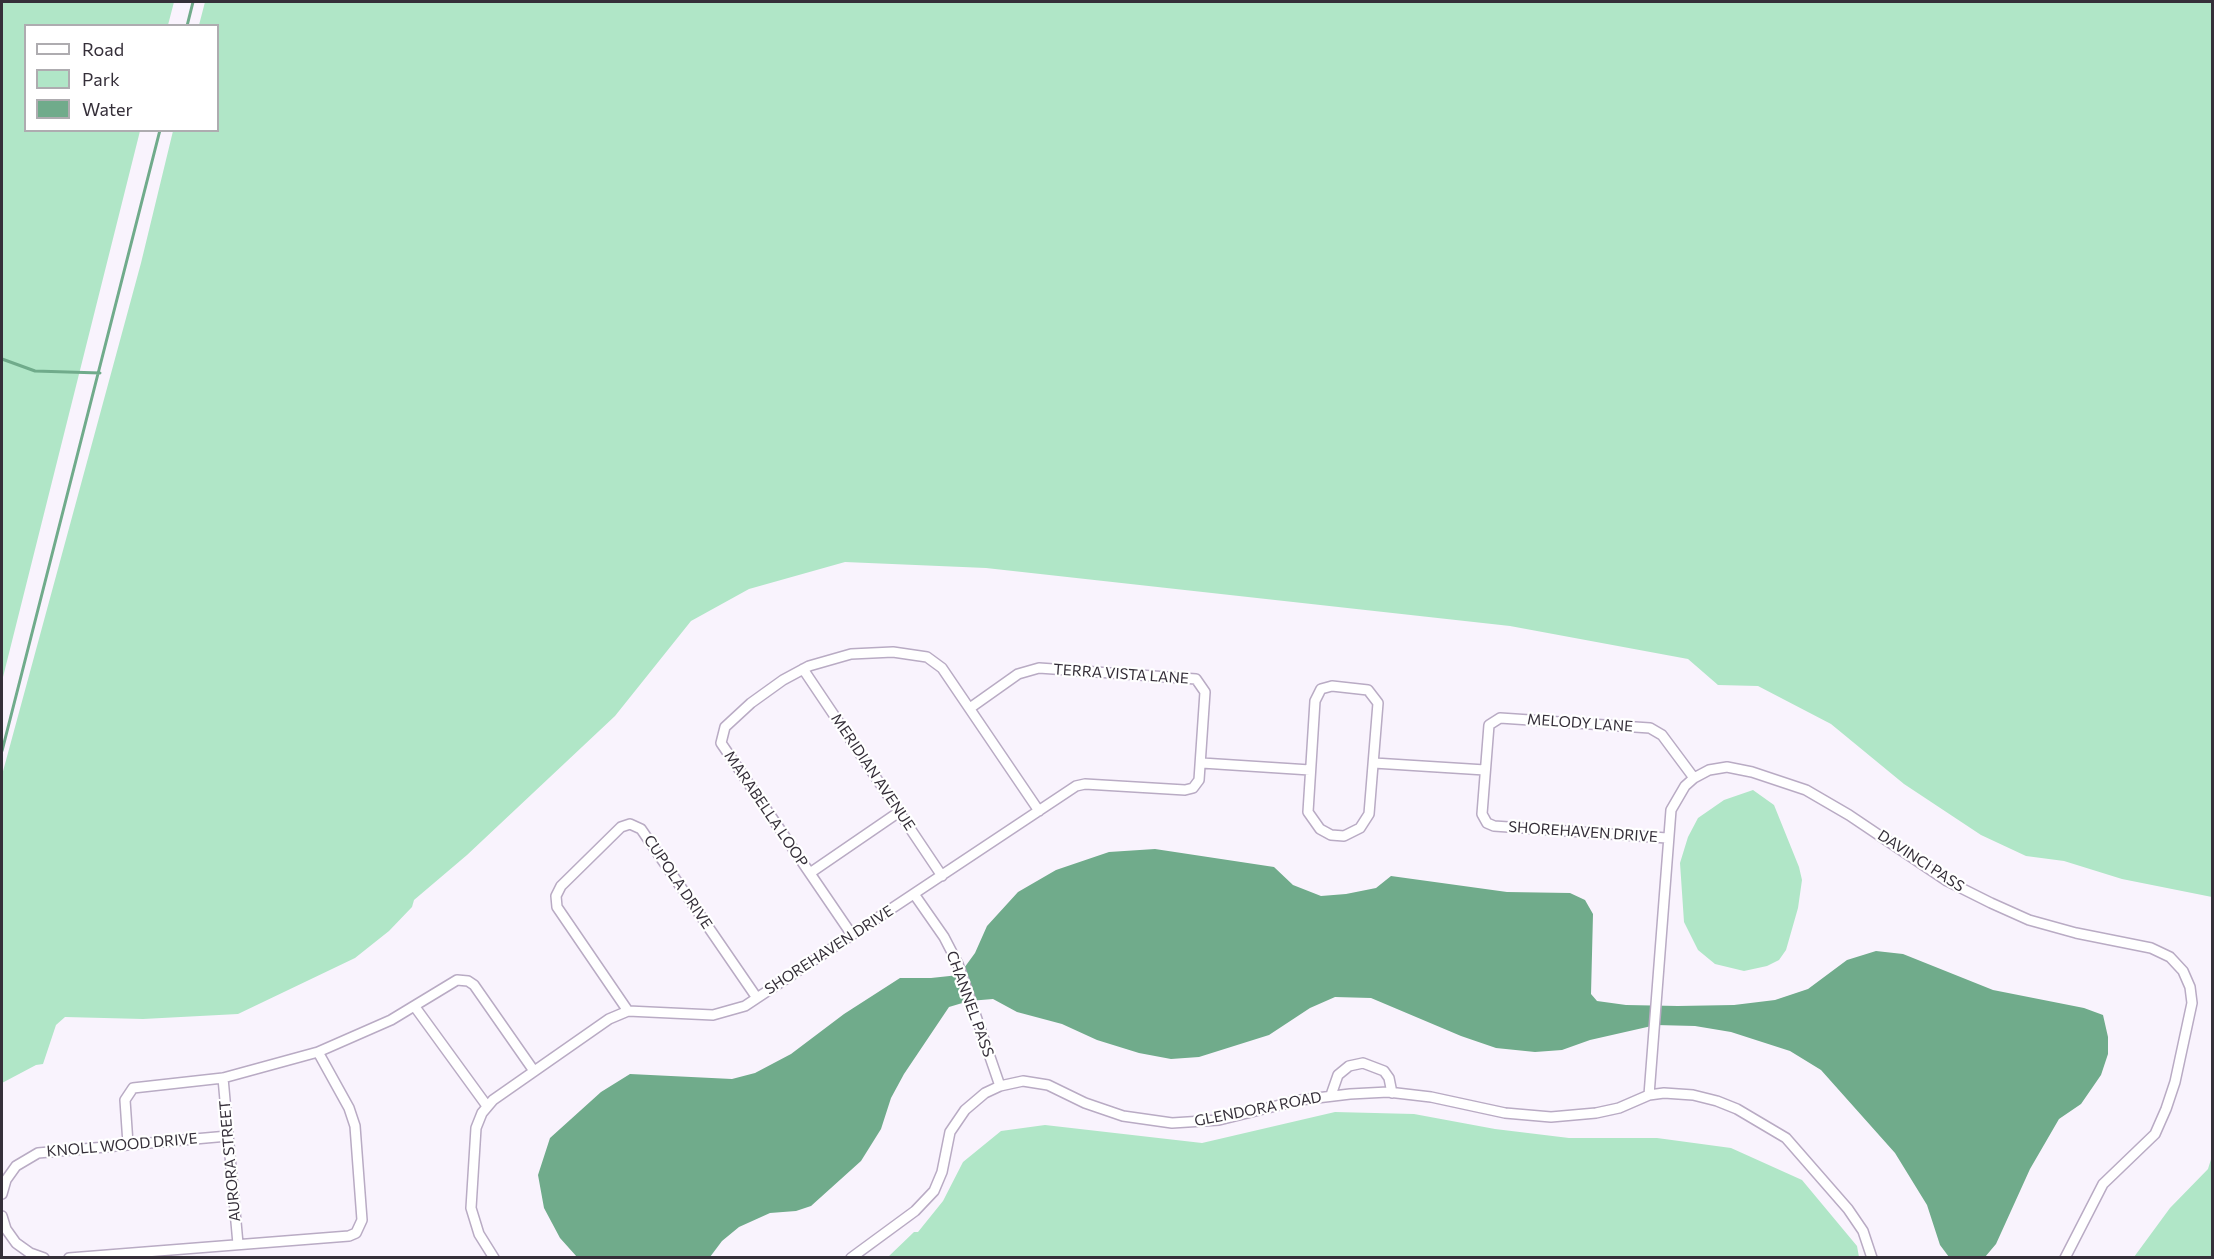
<!DOCTYPE html>
<style>
body{margin:0}
#map{position:relative;width:2214px;height:1259px;overflow:hidden;background:#f9f3fd;font-family:Commissioner,sans-serif}
canvas{display:block}
.frame{position:absolute;inset:0;border:3px solid #352f39;pointer-events:none}
.legend{position:absolute;left:24px;top:24px;width:195px;height:108px;box-sizing:border-box;background:#fff;border:2px solid #aeacb0;margin:0;padding:8px 10px;list-style:none;font-size:18px;color:#352f39}
.legend li{display:flex;align-items:center;gap:12px;height:30px}
.legend b{width:30px;border:2px solid #aeacb0}
</style>
<div id="map">
<canvas width="2214" height="1259"></canvas>
<div class="frame"></div>
<ul class="legend">
<li><b style="height:8px;background:#fff"></b>Road</li>
<li><b style="height:16px;background:#b0e6c7"></b>Park</li>
<li><b style="height:16px;background:#70ab8b"></b>Water</li>
</ul>
</div>
<script>
const ctx = document.querySelector('canvas').getContext('2d');
ctx.lineJoin = 'round';
function fill(path, color) {
  ctx.fillStyle = color;
  ctx.fill(path, 'evenodd');
}
function poly(rows) {
  const path = new Path2D();
  for (const r of rows) {
    path.moveTo(r[0], r[1]);
    for (let i = 2; i < r.length; i += 2) path.lineTo(r[i], r[i + 1]);
  }
  return path;
}
function stroke(path, color, width, dash) {
  ctx.strokeStyle = color;
  ctx.lineWidth = width;
  ctx.lineCap = dash ? 'butt' : 'round';
  ctx.setLineDash(dash || []);
  ctx.stroke(path);
}
function drawText(font, color, halo, rows, align = 'center') {
  ctx.font = font + ' Commissioner,sans-serif';
  ctx.lineWidth = 4.5;
  ctx.setLineDash([]);
  ctx.textBaseline = 'middle';
  ctx.strokeStyle = halo;
  ctx.fillStyle = color;
  for (const [text, x, y, turn = 0] of rows) {
    ctx.save();
    ctx.translate(x, y);
    ctx.rotate((+turn || 0) * Math.PI / 180);
    ctx.textAlign = isNaN(turn) ? turn : align;
    if (halo) ctx.strokeText(text, 0, 0);
    ctx.fillText(text, 0, 0);
    ctx.restore();
  }
}
const green = poly([
 [2,2,174,2,168,25,26,26,26,130,140,131,2,681],
 [205,2,2212,2,2212,897,2122,879,2064,861,2026,856,1981,835,1904,784,1831,724,1758,686,1718,685,1688,659,1510,626,986,568,845,562,749,589,691,621,615,716,467,855,414,900,412,907,389,931,355,958,238,1014,143,1019,65,1017,56,1025,43,1064,36,1065,2,1083,2,775,141,263,173,131,218,130,218,26,199,25],
 [1753,790,1774,805,1799,867,1802,880,1798,908,1786,950,1779,960,1767,966,1744,971,1715,964,1698,950,1684,922,1680,863,1688,837,1698,818,1724,800],
 [1335,1112,1414,1114,1495,1129,1569,1138,1657,1138,1731,1148,1802,1180,1857,1246,1859,1257,888,1257,914,1232,918,1232,943,1201,963,1162,1001,1131,1045,1125,1202,1143],
 [2212,1156,2212,1257,2134,1257,2170,1208,2208,1169]
]);
const water = poly([
 [1155,849,1274,867,1293,885,1321,896,1346,894,1376,888,1391,876,1507,892,1570,893,1585,900,1593,914,1591,994,1597,1001,1626,1005,1678,1006,1734,1005,1775,1000,1808,989,1847,960,1876,951,1903,954,1993,990,2084,1008,2103,1015,2108,1037,2108,1054,2101,1075,2081,1104,2059,1119,2030,1169,1996,1244,1985,1257,1949,1257,1940,1245,1927,1205,1895,1153,1821,1070,1790,1051,1731,1032,1695,1026,1656,1025,1590,1040,1562,1050,1535,1052,1496,1048,1461,1036,1371,998,1335,997,1310,1008,1269,1035,1199,1057,1171,1059,1139,1053,1097,1040,1062,1024,1017,1012,993,999,969,1001,949,1007,904,1074,891,1098,881,1129,861,1161,811,1206,796,1211,770,1213,739,1227,722,1241,710,1257,577,1257,560,1238,544,1208,538,1175,550,1138,601,1092,630,1074,732,1079,755,1073,791,1054,844,1014,900,978,931,978,959,975,975,953,987,926,1018,892,1056,870,1109,852]
]);
const stream = poly([
 [187,26,193,2],
 [2,359,35,371,100,373],
 [2,751,160,130]
]);
const minor = poly([
 [803,669,942,876],
 [1332,686,1368,690,1378,703,1369,814,1360,828,1344,836,1331,835,1320,829,1308,812,1315,701,1321,689,1332,686],
 [1202,763,1310,770],
 [1374,763,1485,770],
 [1667,838,1494,826,1487,823,1482,814,1489,725,1500,718,1650,728,1662,735,1694,778],
 [810,873,899,812],
 [914,894,944,937,958,964,1000,1086],
 [852,935,721,743,725,727,751,703,783,680,809,666,851,654,893,652,927,657,942,668,1039,811],
 [415,1007,487,1106],
 [628,1011,557,907,556,896,561,886,621,827,630,824,641,829,757,998],
 [223,1078,238,1244],
 [1331,1095,1338,1075,1349,1066,1363,1063,1384,1071,1389,1078,1392,1093],
 [1649,1095,1671,810,1685,786,1694,778,1709,770,1727,767,1752,772,1806,790,1849,815,1947,881,1991,903,2029,920,2076,933,2151,948,2170,957,2183,971,2190,987,2192,1003,2175,1082,2166,1109,2155,1134,2103,1184,2065,1258],
 [128,1144,125,1100,133,1088,223,1078,318,1052,391,1020,457,980,468,981,474,985,534,1071],
 [2,1194,6,1180,16,1166,38,1153,228,1136],
 [2,1216,6,1229,16,1243,30,1253,44,1258],
 [69,1258,349,1236,356,1233,362,1220,355,1126,349,1108,318,1052],
 [494,1258,479,1234,471,1208,476,1128,482,1113,493,1100,609,1019,628,1011,713,1015,745,1006,1076,786,1085,784,1185,790,1193,788,1199,780,1205,692,1196,679,1039,668,1018,674,970,708],
 [851,1258,915,1211,934,1191,942,1172,950,1132,965,1110,985,1093,1000,1086,1023,1081,1048,1085,1085,1103,1123,1116,1172,1123,1219,1120,1300,1100,1350,1094,1388,1092,1431,1097,1505,1113,1551,1117,1596,1113,1619,1108,1649,1095,1664,1093,1693,1095,1717,1101,1737,1109,1786,1138,1848,1209,1863,1231,1872,1258]
]);
const streetNames = [
 ["TERRA VISTA LANE",1121,674,4],
 ["MELODY LANE",1580,723,4],
 ["MERIDIAN AVENUE",873,772,56],
 ["MARABELLA LOOP",766,809,56],
 ["SHOREHAVEN DRIVE",1583,832,4],
 ["DAVINCI PASS",1921,861,33],
 ["CUPOLA DRIVE",678,882,56],
 ["SHOREHAVEN DRIVE",829,950,-33],
 ["CHANNEL PASS",970,1004,70],
 ["GLENDORA ROAD",1258,1109,-11],
 ["KNOLL WOOD DRIVE",122,1145,-5],
 ["AURORA STREET",230,1161,-95]
];
fill(green, '#b0e6c7');
fill(water, '#70ab8b');
stroke(stream, '#70ab8b', 3);
stroke(minor, '#b9abc4', 12);
stroke(minor, '#fff', 9);
drawText('15px', '#352f39', '#fff', streetNames);
</script>
